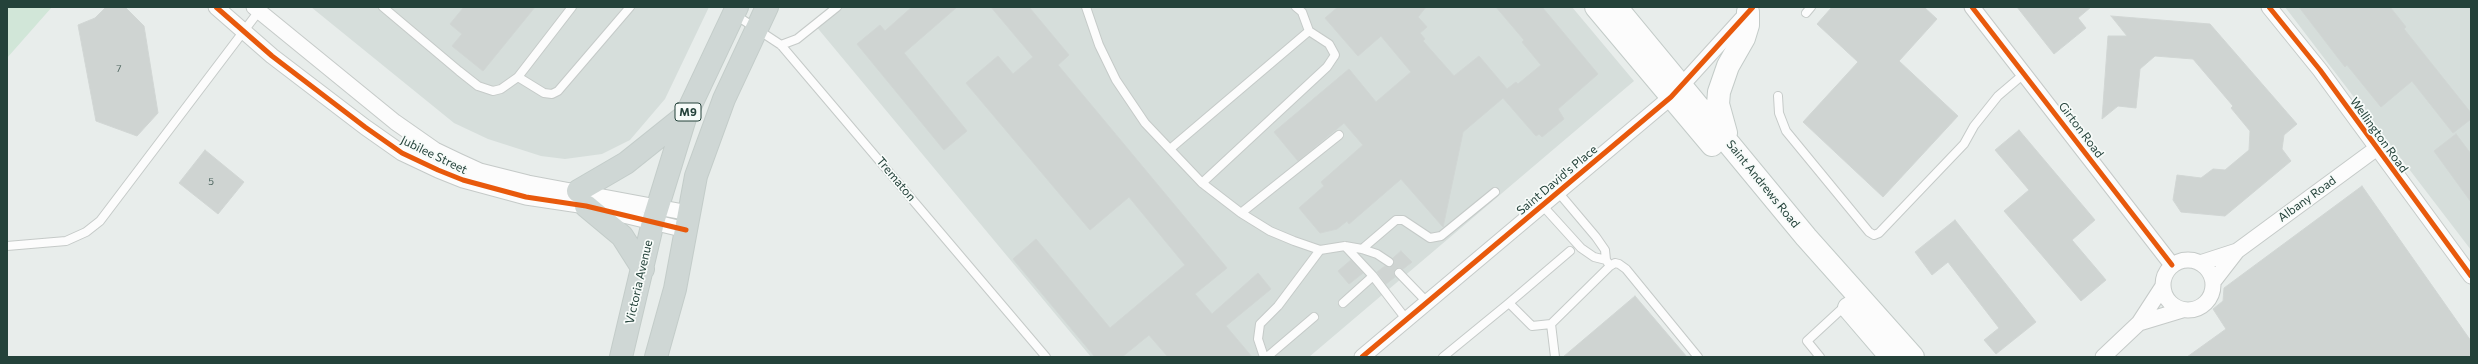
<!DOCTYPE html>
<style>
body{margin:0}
#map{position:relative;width:2478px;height:364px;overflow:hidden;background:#e8edeb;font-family:Commissioner,sans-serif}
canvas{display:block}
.frame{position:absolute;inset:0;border:8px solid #24423a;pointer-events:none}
</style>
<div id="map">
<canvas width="2478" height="364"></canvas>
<div class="frame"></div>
</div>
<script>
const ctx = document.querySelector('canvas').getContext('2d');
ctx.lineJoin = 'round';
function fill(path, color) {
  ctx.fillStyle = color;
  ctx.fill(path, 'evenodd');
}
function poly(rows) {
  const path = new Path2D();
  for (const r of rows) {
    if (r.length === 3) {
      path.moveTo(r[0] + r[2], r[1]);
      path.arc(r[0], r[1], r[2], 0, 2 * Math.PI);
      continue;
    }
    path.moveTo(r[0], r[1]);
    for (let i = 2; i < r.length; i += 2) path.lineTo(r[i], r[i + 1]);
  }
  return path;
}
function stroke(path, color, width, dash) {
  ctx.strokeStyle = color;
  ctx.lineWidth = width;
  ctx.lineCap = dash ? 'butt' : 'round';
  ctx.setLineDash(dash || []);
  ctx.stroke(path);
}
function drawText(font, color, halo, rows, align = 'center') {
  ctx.font = font + ' Commissioner,sans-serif';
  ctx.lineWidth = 3.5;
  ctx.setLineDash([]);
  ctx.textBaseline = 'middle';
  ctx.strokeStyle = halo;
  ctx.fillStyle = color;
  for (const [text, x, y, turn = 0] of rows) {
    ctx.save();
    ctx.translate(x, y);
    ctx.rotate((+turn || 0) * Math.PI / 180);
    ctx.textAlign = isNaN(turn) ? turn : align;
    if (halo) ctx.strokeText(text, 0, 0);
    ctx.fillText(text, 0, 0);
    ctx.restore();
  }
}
const built = poly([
 [311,7,709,7,665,99,630,140,602,154,565,159,541,156,488,139,454,123],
 [836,7,1572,7,1634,81,1309,357,1091,357,815,25],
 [2285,7,2471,7,2471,250]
]);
const green = poly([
 [7,7,52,7,7,58]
]);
const building = poly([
 [106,7,125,7,144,26,158,113,137,136,96,121,78,25,95,18,106,7],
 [464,7,535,7,483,71,452,46,462,34,450,24,464,7],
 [912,7,957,7,904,53,967,131,944,150,857,44,880,25,885,31,912,7],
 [991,7,1029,7,1069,55,1058,65,1227,268,1195,294,1212,314,1258,273,1271,289,1226,326,1252,357,1168,357,1149,335,1122,357,1095,357,1013,259,1036,239,1110,328,1185,265,1129,197,1090,230,966,83,998,56,1013,74,1033,57,991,7],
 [1338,7,1426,7,1418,17,1427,27,1420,33,1425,39,1423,41,1454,76,1479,56,1507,89,1516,82,1518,84,1541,65,1522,42,1524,40,1496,7,1542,7,1598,74,1558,109,1564,119,1542,137,1539,134,1536,136,1503,98,1463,132,1443,227,1401,179,1349,224,1347,221,1337,229,1320,233,1299,208,1324,186,1321,182,1363,145,1344,123,1298,161,1274,132,1349,69,1376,102,1411,72,1381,36,1358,56,1325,18,1338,7],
 [1832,7,1924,7,1937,19,1899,61,1958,116,1883,197,1803,122,1858,62,1817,24,1832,7],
 [2017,7,2091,7,2078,18,2086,28,2054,54,2017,7],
 [2299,7,2390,7,2406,27,2404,29,2471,113,2471,119,2453,133,2412,81,2381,107,2347,65,2345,67,2299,7],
 [2111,16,2210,24,2297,124,2284,135,2282,149,2291,161,2225,216,2181,212,2173,200,2177,175,2201,178,2213,169,2225,170,2249,150,2250,131,2231,108,2233,106,2193,59,2155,56,2140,69,2136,108,2118,106,2102,119,2108,36,2127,36,2111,16],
 [2019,130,2095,220,2072,240,2106,280,2081,301,2004,211,2029,190,1995,150,2019,130],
 [2456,134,2471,154,2471,202,2434,151,2456,134],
 [205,150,244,182,218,214,179,183,205,150],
 [2362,186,2471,341,2471,357,2187,357,2226,329,2213,309,2223,301,2224,288,2362,186],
 [1955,220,2036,322,1996,354,1984,340,1999,328,1948,262,1932,275,1915,252,1955,220],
 [1401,251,1412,262,1403,269,1395,269,1395,277,1386,284,1377,272,1385,266,1389,267,1393,265,1393,258,1401,251],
 [1351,260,1363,273,1349,284,1338,271,1351,260],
 [1635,296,1687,357,1563,357,1635,296]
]);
const service = poly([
 [383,7,459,71,478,86,493,91,501,89,518,77,572,7],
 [1086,7,1099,45,1116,80,1145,123,1202,183,1241,213,1270,231,1294,241,1320,250,1345,246,1362,249,1377,254,1389,262],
 [1806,13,1811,7],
 [734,14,781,45,1046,357],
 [781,45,797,39,837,7],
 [518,77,544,93,552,94,558,91,630,7],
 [1778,96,1779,113,1786,131,1869,232,1874,235,1879,233,1964,144,1974,126,1998,96,2025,73],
 [1170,149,1309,31,1302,12,1296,7],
 [1202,183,1327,67,1335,55,1329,44,1309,31],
 [1542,205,1581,248,1594,257,1606,260],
 [1241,213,1339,135],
 [7,246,66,241,86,232,100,221,259,11],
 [1345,246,1373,276],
 [1362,249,1396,220,1403,220,1430,238,1441,236,1495,192],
 [1610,266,1615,263,1619,264,1626,269,1698,357],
 [1399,273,1427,302],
 [1343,303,1373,276,1406,319],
 [1551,324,1532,326,1509,303,1570,251],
 [1264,357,1258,339,1260,324,1278,306,1320,250],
 [1267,357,1314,317],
 [1443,357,1509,303],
 [1555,357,1551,324,1610,266,1606,260,1605,250,1596,237,1558,192],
 [1820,357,1807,341,1846,305]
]);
const minor = poly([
 [216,7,272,56,365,127,402,153,438,170,463,180,526,197,586,206,686,230],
 [254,7,395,122,435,150,458,161,480,171,528,183,689,213],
 [1972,7,2172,265],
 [2269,7,2320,70,2471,276],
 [2188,285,25],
 [2200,263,2237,251],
 [2213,282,2237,251,2377,148],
 [2139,323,2182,310],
 [1362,357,1671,97,1750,10],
 [2103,357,2139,323,2163,286]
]);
const secondary = poly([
 [1596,7,1712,145],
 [1616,7,1806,237,1913,357],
 [1726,133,1718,104,1719,92,1728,66,1744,38,1748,25,1748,12],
 [1849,308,1891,357]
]);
const primary = poly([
 [578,191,626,163,686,115],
 [586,206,622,236,643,269],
 [621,357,653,222,686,115,737,7],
 [656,357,675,289,696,176,724,99,767,7]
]);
const cycleway = poly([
 [216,7,272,56,365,127,402,153,438,170,463,180,526,197,586,206,686,230],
 [1972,7,2172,265],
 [2269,7,2320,70,2471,276],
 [1362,357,1671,97,1753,7]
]);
const numberNames = [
 ["7",119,69],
 ["5",211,182]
];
const shields = [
 [688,112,26]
];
const shieldNames = [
 ["M9",688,112]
];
const streetNames = [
 ["Girton Road",2081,130,53],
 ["Wellington Road",2379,135,54],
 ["Jubilee Street",434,155,26],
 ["Trematon",896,179,50],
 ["Saint David's Place",1557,180,-40],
 ["Saint Andrews Road",1763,184,51],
 ["Albany Road",2307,199,-36],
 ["Victoria Avenue",639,282,-77]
];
fill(built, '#d6dedb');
fill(green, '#d1e6d8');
fill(building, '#cfd4d2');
stroke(building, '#d1d6d4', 1);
stroke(service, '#c5cac8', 10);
stroke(minor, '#c5cac8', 17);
stroke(secondary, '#c3cbc8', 24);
stroke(primary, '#c3ccc9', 24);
stroke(service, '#fcfcfc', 8);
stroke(minor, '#fcfcfc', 15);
stroke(secondary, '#fcfcfc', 22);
stroke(primary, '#cfd7d5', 22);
stroke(cycleway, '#e8590c', 5);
drawText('10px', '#506761', null, numberNames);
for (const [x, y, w] of shields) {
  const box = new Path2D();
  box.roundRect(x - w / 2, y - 9, w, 18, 3);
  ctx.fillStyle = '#f7fbf9';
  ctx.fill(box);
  stroke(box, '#24423a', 1);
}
drawText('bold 11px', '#24423a', null, shieldNames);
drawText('12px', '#24423a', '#f7fbf9', streetNames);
</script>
